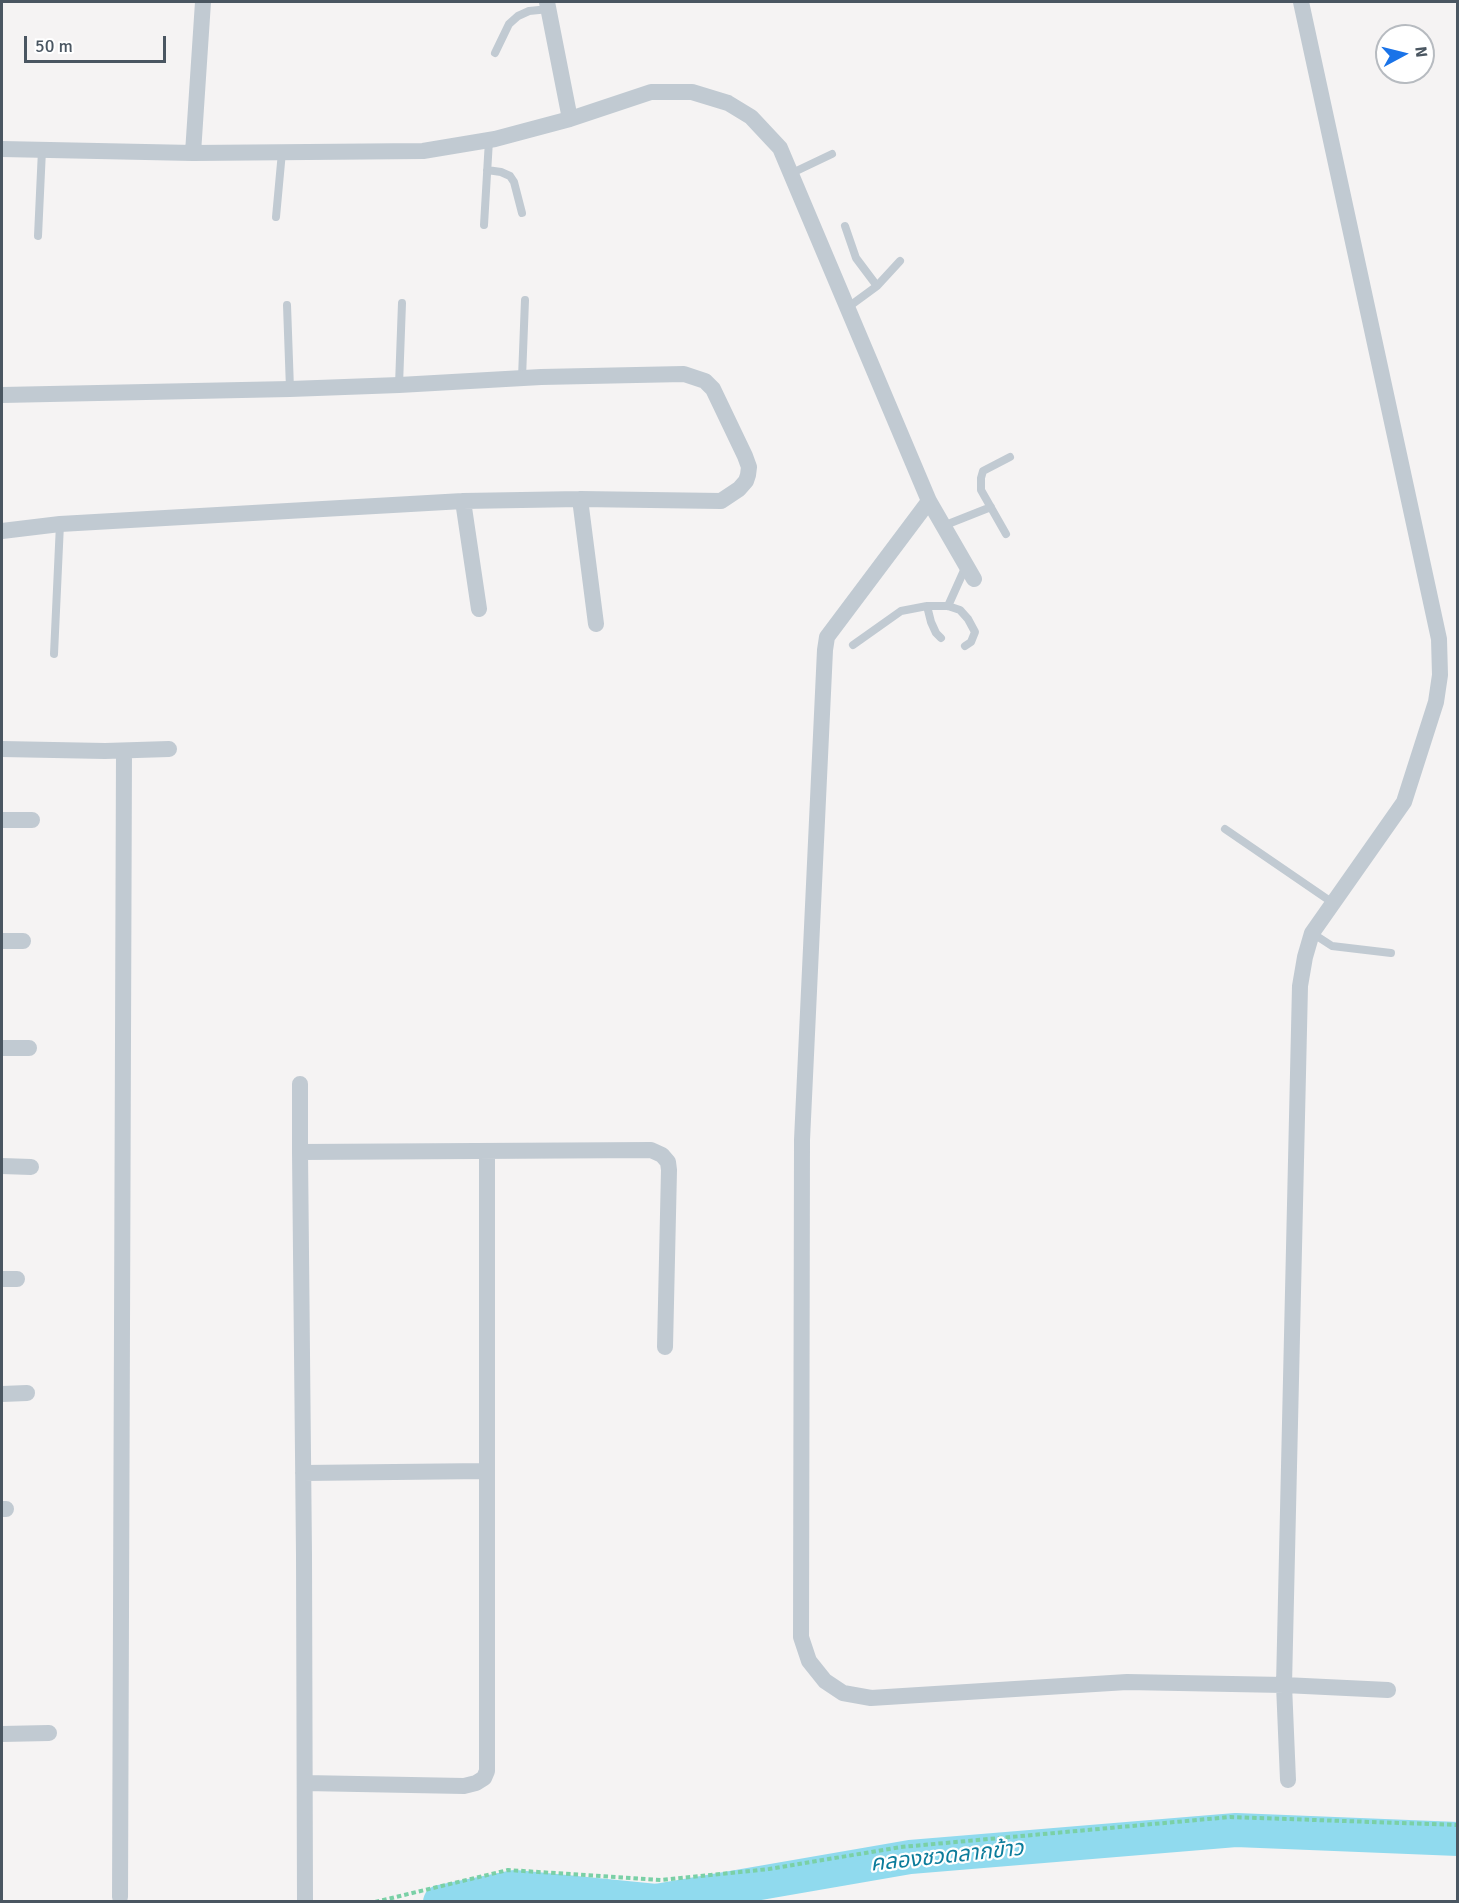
<!DOCTYPE html>
<meta charset="utf-8">
<style>
body{margin:0}
#map{position:relative;width:1459px;height:1903px;overflow:hidden;background:#f5f3f3;font-family:Signika,sans-serif}
canvas{display:block}
.frame{position:absolute;inset:0;border:3px solid #4a5661;pointer-events:none}
.north{position:absolute;left:1375px;top:24px;width:60px;height:60px;box-sizing:border-box;background:#fff;border:2px solid #b7bbc0;border-radius:50%;rotate:83deg;font-size:16px;font-weight:700;line-height:24px;text-align:center;color:#4a5661}
.north::after{content:'';display:block;margin:auto;width:21px;height:27px;background:#1a73e8;clip-path:polygon(50% 0,100% 100%,50% 72%,0 100%)}
.scale{position:absolute;left:24px;top:36px;width:142px;height:27px;box-sizing:border-box;border:3px solid #4a5661;border-top:0;padding-left:8px;font-size:18px;line-height:21px;white-space:nowrap;color:#4a5661;-webkit-text-stroke:4px #fff;paint-order:stroke}
</style>
<div id="map">
<canvas width="1459" height="1903"></canvas>
<div class="frame"></div>
<div class="north">N</div>
<div class="scale">50 m</div>
</div>
<script>
const ctx = document.querySelector('canvas').getContext('2d');
ctx.lineJoin = 'round';
function poly(rows) {
  const path = new Path2D();
  for (const r of rows) {
    path.moveTo(r[0], r[1]);
    for (let i = 2; i < r.length; i += 2) path.lineTo(r[i], r[i + 1]);
  }
  return path;
}
function stroke(path, color, width, dash) {
  ctx.strokeStyle = color;
  ctx.lineWidth = width;
  ctx.lineCap = dash ? 'butt' : 'round';
  ctx.setLineDash(dash || []);
  ctx.stroke(path);
}
function drawText(font, color, halo, rows, align = 'center') {
  ctx.font = font + ' Signika,"Noto Sans Thai",sans-serif';
  ctx.lineWidth = 4.5;
  ctx.setLineDash([]);
  ctx.textBaseline = 'middle';
  ctx.strokeStyle = halo;
  ctx.fillStyle = color;
  for (const [text, x, y, turn = 0] of rows) {
    ctx.save();
    ctx.translate(x, y);
    ctx.rotate((+turn || 0) * Math.PI / 180);
    ctx.textAlign = isNaN(turn) ? turn : align;
    if (halo) ctx.strokeText(text, 0, 0);
    ctx.fillText(text, 0, 0);
    ctx.restore();
  }
}
const river = poly([
 [440,1902,515,1887,656,1901,910,1857,1236,1830,1458,1839]
]);
const path = poly([
 [375,1902,508,1870,661,1880,769,1869,901,1847,1230,1817,1458,1825]
]);
const service = poly([
 [495,53,509,24,518,16,529,11,549,9],
 [487,170,501,172,510,176,514,182,522,213],
 [790,174,832,154],
 [276,217,282,152],
 [484,225,489,140],
 [845,226,856,258,877,286],
 [38,236,42,150],
 [287,305,290,389],
 [847,308,877,286,900,261],
 [522,378,525,300],
 [399,385,402,303],
 [943,526,991,507],
 [1006,534,981,490,981,478,983,471,1010,457],
 [927,606,931,622,936,633,941,638],
 [948,606,966,566],
 [853,645,901,611,927,606,948,606,960,610,968,619,975,632,971,642,965,646],
 [54,654,60,524],
 [1225,829,1333,903],
 [1312,933,1332,946,1391,953]
]);
const minor = poly([
 [547,2,570,119],
 [2,149,193,153,423,151,495,139,570,119,651,92,692,92,728,103,751,117,780,148,929,501,974,579],
 [193,153,203,2],
 [2,395,290,389,399,385,541,377,684,374,705,381,713,389,745,456,749,467,748,475,746,481,739,489,721,501,580,499,463,501,60,524,2,531],
 [580,499,596,624],
 [463,501,479,609],
 [929,501,827,637,825,650,802,1140,801,1637,809,1661,825,1681,843,1693,871,1698,1127,1682,1284,1685,1388,1690],
 [2,749,105,751,169,749],
 [2,820,32,820],
 [2,941,23,941],
 [2,1048,29,1048],
 [300,1152,300,1084],
 [2,1166,31,1167],
 [2,1279,17,1279],
 [2,1394,27,1393],
 [303,1473,486,1471],
 [2,1509,6,1509],
 [2,1734,49,1733],
 [1288,1780,1284,1685,1300,986,1305,957,1312,933,1404,802,1436,702,1440,675,1439,639,1301,2],
 [305,1783,464,1786,476,1783,484,1778,487,1771,487,1151],
 [120,1897,124,751],
 [305,1902,304,1555,300,1152,651,1150,662,1155,668,1162,669,1170,665,1347]
]);
const waterNames = [
 ["คลองชวดลากข้าว",947,1857,-6]
];
stroke(river, '#90daee', 34);
stroke(path, '#7ad0a6', 4, [4.5, 3]);
stroke(service, '#c1cad2', 8);
stroke(minor, '#c1cad2', 16);
drawText('italic 22px', '#0c7c9b', '#fff', waterNames);
</script>
